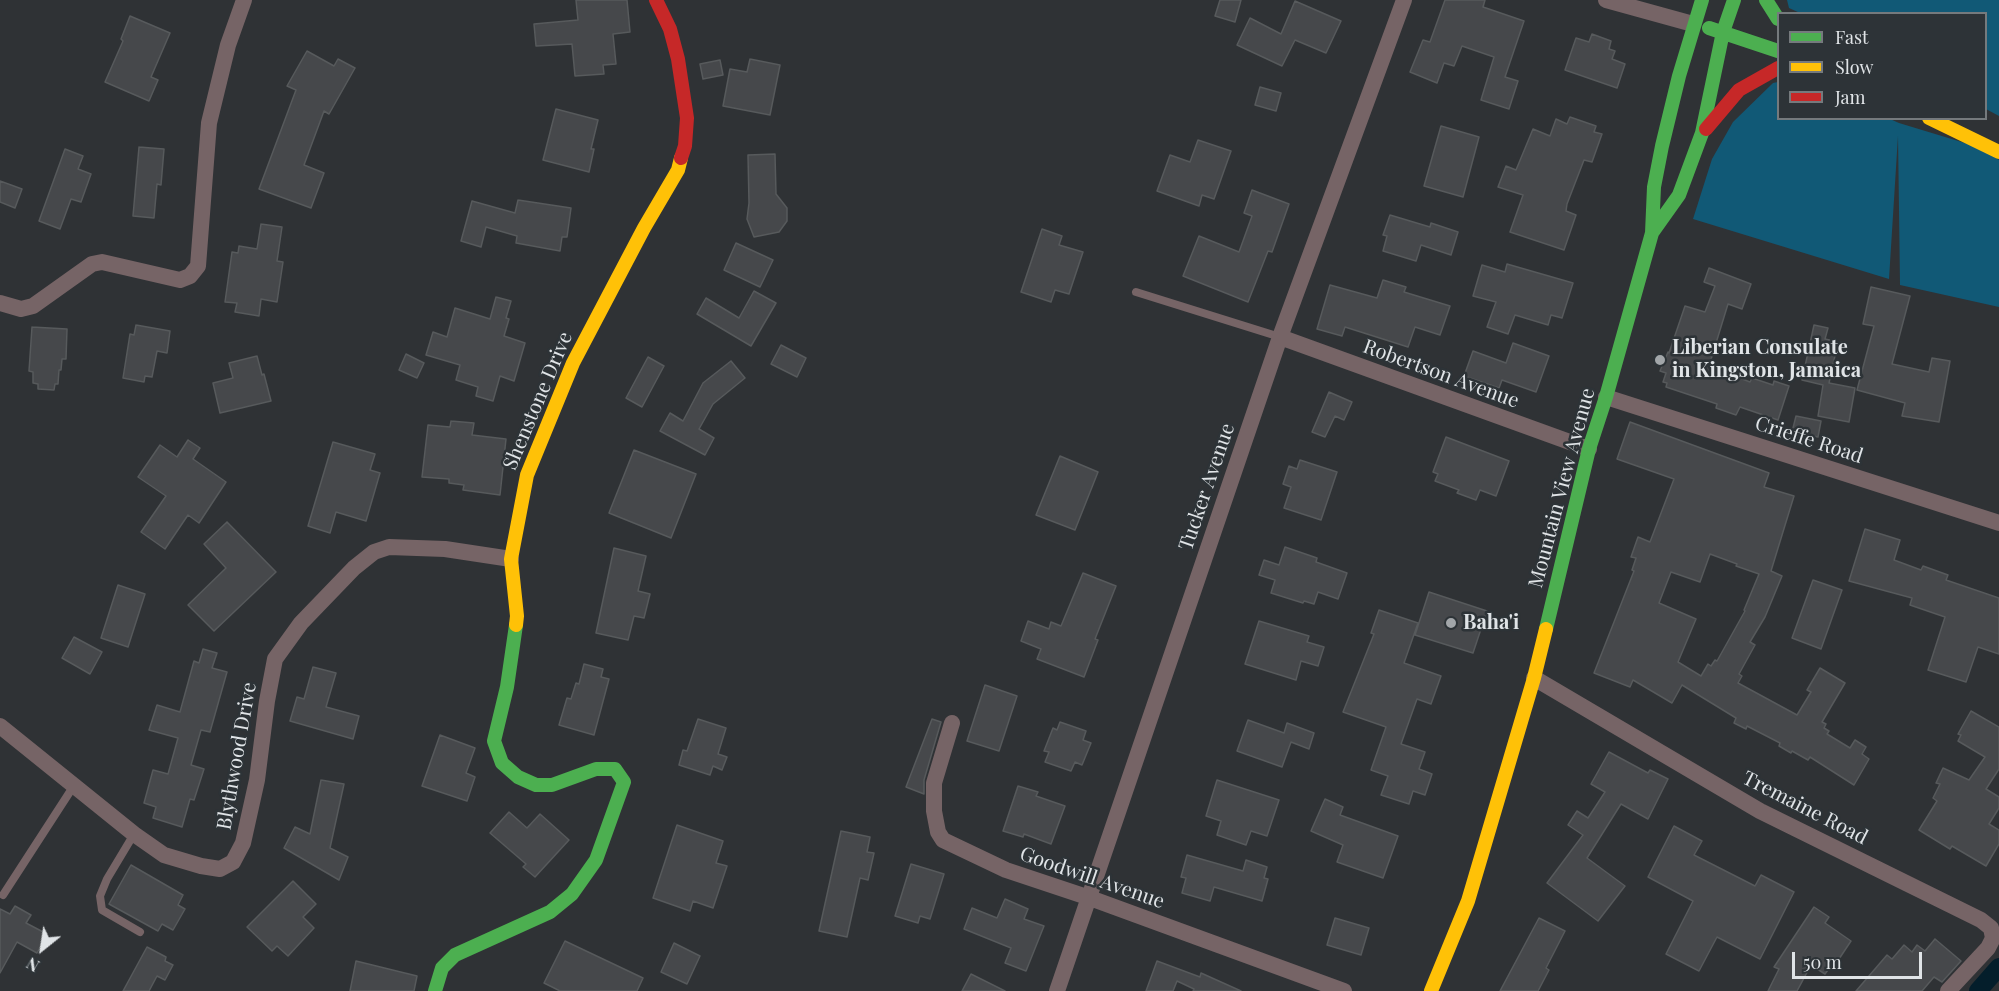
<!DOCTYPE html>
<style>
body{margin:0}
#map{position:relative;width:1999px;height:991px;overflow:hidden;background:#2f3235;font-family:"Playfair Display",serif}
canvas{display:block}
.legend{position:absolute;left:1777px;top:12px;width:210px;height:108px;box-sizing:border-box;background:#2d3337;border:2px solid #757a7d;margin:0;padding:8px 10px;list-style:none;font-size:18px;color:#e0e4e7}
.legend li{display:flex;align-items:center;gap:12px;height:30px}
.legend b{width:30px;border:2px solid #757a7d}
.north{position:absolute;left:12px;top:919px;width:60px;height:60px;-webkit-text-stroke:4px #2d3337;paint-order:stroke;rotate:210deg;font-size:16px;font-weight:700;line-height:24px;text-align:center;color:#e0e4e7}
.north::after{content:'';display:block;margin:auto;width:21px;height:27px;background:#e0e4e7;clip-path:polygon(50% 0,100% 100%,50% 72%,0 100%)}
.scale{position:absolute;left:1792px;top:952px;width:130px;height:27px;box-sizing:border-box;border:3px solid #e0e4e7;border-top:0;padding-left:8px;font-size:18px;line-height:21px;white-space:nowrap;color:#e0e4e7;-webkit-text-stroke:4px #2d3337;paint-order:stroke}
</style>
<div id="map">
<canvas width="1999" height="991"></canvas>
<ul class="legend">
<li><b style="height:8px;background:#4caf50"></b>Fast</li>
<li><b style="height:8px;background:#ffc107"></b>Slow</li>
<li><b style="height:8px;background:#c62828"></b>Jam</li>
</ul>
<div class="north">N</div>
<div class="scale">50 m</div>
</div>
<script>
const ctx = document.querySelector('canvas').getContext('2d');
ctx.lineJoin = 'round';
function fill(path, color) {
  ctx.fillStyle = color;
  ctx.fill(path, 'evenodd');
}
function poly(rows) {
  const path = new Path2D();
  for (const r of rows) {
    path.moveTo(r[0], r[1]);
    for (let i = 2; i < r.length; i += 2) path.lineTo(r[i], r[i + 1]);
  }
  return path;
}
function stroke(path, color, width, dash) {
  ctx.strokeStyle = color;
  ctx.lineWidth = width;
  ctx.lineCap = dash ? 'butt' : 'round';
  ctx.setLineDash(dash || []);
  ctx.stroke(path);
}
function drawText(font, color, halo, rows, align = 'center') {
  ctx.font = font + ' "Playfair Display",serif';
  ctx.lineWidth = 5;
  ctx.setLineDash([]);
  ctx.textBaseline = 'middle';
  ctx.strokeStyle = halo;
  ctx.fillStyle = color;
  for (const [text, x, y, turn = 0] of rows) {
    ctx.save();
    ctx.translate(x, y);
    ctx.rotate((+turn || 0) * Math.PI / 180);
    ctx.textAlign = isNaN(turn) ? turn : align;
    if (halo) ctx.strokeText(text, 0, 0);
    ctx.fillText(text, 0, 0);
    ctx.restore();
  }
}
const green = poly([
 [1787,0,1999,0,1999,116,1986,109,1986,14,1800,13,1789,8],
 [1778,82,1778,118,1890,119,1899,123,1978,147,1999,160,1999,307,1900,285,1898,136,1889,279,1693,219,1712,159,1733,122,1773,83]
]);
const canal = poly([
 [1978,991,1999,967]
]);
const building = poly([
 [576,0,627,0,630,32,613,34,616,64,603,65,604,74,575,76,572,44,536,46,534,24,578,20,576,0],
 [1220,0,1241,0,1235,22,1215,16,1220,0],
 [1445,0,1485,0,1483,7,1524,21,1505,77,1518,81,1509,109,1481,100,1494,57,1462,46,1454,66,1444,63,1437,83,1410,72,1423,40,1430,42,1445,0],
 [1295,1,1341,21,1326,53,1295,40,1282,66,1237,45,1250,18,1281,34,1295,1],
 [130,16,170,33,151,77,158,80,149,101,105,82,123,41,121,39,130,16],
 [1592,34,1611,41,1609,49,1615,51,1612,59,1625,64,1617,88,1565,70,1576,38,1589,42,1592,34],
 [307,51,334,66,338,59,355,68,329,114,324,111,304,165,324,173,311,208,259,189,296,90,287,86,307,51],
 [750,59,780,65,770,115,723,106,730,69,747,72,750,59],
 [720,60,723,75,703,79,700,64,720,60],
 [1260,87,1281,93,1276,111,1255,105,1260,87],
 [556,109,598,120,591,149,594,149,589,172,543,160,556,109],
 [1570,117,1596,126,1594,132,1602,134,1592,162,1584,160,1567,204,1566,211,1576,215,1564,250,1510,232,1523,195,1498,187,1506,166,1516,170,1533,129,1550,136,1556,119,1567,124,1570,117],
 [1441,126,1479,137,1463,197,1424,186,1441,126],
 [1198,140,1231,151,1214,199,1202,195,1199,206,1157,191,1170,155,1190,162,1198,140],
 [139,147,164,149,161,185,157,184,154,218,133,216,139,147],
 [65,149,83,156,78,169,91,174,81,202,71,199,60,229,39,221,65,149],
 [775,154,776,194,787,208,787,221,779,232,754,237,747,219,749,203,748,155,775,154],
 [0,181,22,189,15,208,0,202,0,181],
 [1252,190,1289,204,1272,252,1268,251,1248,302,1183,276,1199,236,1239,252,1252,216,1244,213,1252,190],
 [518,200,571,208,567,237,562,237,560,251,516,243,517,236,486,227,481,247,461,241,472,201,515,213,518,200],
 [1390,215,1430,227,1431,223,1458,232,1451,255,1421,245,1416,261,1383,251,1387,236,1383,235,1390,215],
 [261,224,282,227,277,261,283,262,277,302,261,299,259,316,235,312,237,303,225,302,232,252,238,253,239,246,257,249,261,224],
 [1042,229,1062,236,1059,245,1083,252,1069,294,1055,290,1051,302,1021,292,1042,229],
 [736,243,773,260,760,287,724,270,736,243],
 [1507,264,1573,283,1562,318,1551,315,1548,325,1515,315,1508,334,1487,327,1496,302,1473,296,1482,265,1505,272,1507,264],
 [1709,268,1751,284,1742,309,1728,304,1709,366,1750,382,1752,378,1773,385,1774,381,1789,386,1778,420,1740,407,1736,415,1716,408,1717,404,1666,387,1667,383,1663,382,1666,373,1660,371,1668,352,1669,353,1685,306,1705,312,1715,286,1704,282,1709,268],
 [1383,280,1406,287,1404,292,1450,306,1440,335,1415,327,1408,347,1345,327,1342,336,1317,329,1330,285,1377,298,1383,280],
 [1871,287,1910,296,1892,364,1929,372,1932,358,1950,361,1939,422,1902,416,1905,403,1857,390,1874,326,1863,324,1871,287],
 [754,291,776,303,751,346,697,314,706,298,739,318,754,291],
 [496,297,511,301,506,318,509,319,504,336,525,343,514,381,500,376,493,401,476,396,478,387,456,380,460,365,426,355,433,332,447,337,455,308,490,319,496,297],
 [136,325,170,331,167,353,157,351,152,377,145,376,144,382,123,378,130,334,134,335,136,325],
 [1814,325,1828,328,1825,339,1838,342,1829,383,1855,388,1849,422,1818,416,1823,385,1802,380,1814,325],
 [32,327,67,329,66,359,62,359,61,370,59,370,58,384,55,384,54,390,38,389,38,384,33,383,33,372,29,371,32,327],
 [1513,343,1549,356,1536,392,1502,380,1499,388,1464,376,1473,351,1506,363,1513,343],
 [781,345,806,358,797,377,771,364,781,345],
 [406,354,424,363,417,378,399,370,406,354],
 [257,356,262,375,264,374,271,401,220,413,213,383,233,378,229,363,257,356],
 [648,357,664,366,642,407,626,398,648,357],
 [731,361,745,378,713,404,699,429,714,438,705,455,660,431,670,413,683,421,703,383,731,361],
 [1329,392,1352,402,1344,420,1335,416,1325,437,1312,432,1329,392],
 [1796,416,1821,421,1818,437,1792,432,1796,416],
 [451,421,474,423,472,435,506,439,500,495,463,490,464,485,449,483,449,479,422,477,428,425,450,427,451,421],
 [1630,422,1769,473,1764,487,1794,496,1771,571,1782,576,1765,617,1750,642,1755,645,1739,674,1742,676,1738,683,1797,715,1811,692,1807,690,1820,668,1845,683,1822,722,1826,724,1824,728,1829,731,1827,734,1850,748,1855,740,1866,747,1862,754,1869,759,1854,785,1810,757,1808,760,1792,751,1791,753,1779,746,1780,743,1747,726,1746,729,1734,723,1736,718,1682,685,1672,703,1633,680,1630,687,1594,673,1634,571,1632,570,1636,558,1631,557,1638,537,1650,542,1674,479,1617,459,1630,422],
 [1710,554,1737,564,1736,566,1759,574,1744,610,1745,611,1717,661,1715,660,1711,666,1708,664,1701,676,1678,662,1696,619,1659,603,1671,572,1700,582,1710,554],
 [1446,437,1509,461,1496,496,1480,490,1476,500,1457,493,1459,490,1435,481,1438,474,1433,472,1446,437],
 [188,440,200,448,193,459,226,482,199,523,188,515,165,549,141,532,166,496,138,477,160,445,177,457,188,440],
 [333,442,375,454,370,470,380,473,366,521,336,512,330,533,308,526,333,442],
 [634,450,696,474,671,538,609,513,634,450],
 [1060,456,1098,472,1075,530,1036,515,1060,456],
 [1300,460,1337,472,1321,520,1284,508,1291,487,1283,484,1289,466,1297,469,1300,460],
 [227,522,276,572,214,631,188,605,226,568,204,544,227,522],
 [1865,529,1900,540,1894,560,1921,570,1923,566,1948,575,1946,580,1999,598,1999,654,1978,647,1966,682,1928,670,1945,617,1910,605,1912,598,1849,581,1865,529],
 [1285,547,1317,558,1316,562,1347,573,1338,599,1318,592,1314,604,1304,601,1303,603,1271,593,1275,580,1259,575,1264,560,1279,565,1285,547],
 [614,548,646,556,638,591,650,594,644,618,634,616,628,640,596,633,614,548],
 [1083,573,1116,586,1095,639,1098,640,1084,677,1037,659,1041,649,1021,641,1028,621,1049,629,1051,622,1061,626,1083,573],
 [1813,580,1842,590,1821,649,1792,638,1813,580],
 [118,585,145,594,128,647,101,638,118,585],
 [1429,592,1487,611,1473,653,1415,635,1429,592],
 [1379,610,1418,623,1404,663,1441,676,1431,704,1417,699,1401,744,1425,752,1419,769,1432,774,1425,795,1413,791,1409,804,1381,795,1388,776,1371,770,1386,727,1343,712,1374,634,1371,633,1379,610],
 [1259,621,1309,636,1307,642,1324,647,1318,666,1301,661,1296,680,1245,664,1259,621],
 [74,637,102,652,90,674,62,658,74,637],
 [203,649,217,653,212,668,227,672,210,732,201,730,191,765,204,769,194,800,190,799,182,827,153,818,156,807,144,803,153,770,168,774,178,738,149,730,157,705,180,712,194,661,199,663,203,649],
 [584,664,603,669,601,677,609,679,594,735,559,725,567,698,571,699,576,683,579,684,584,664],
 [313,667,336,673,326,707,359,716,353,739,290,721,297,697,304,699,313,667],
 [985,685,1017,696,999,751,967,741,985,685],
 [1971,711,1999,727,1999,769,1986,789,1999,797,1999,808,1989,824,1999,830,1999,844,1986,866,1952,846,1950,849,1919,830,1937,801,1933,798,1940,784,1936,783,1943,768,1969,780,1985,757,1958,741,1961,735,1958,734,1971,711],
 [698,719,726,728,718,754,727,757,722,770,713,766,710,775,679,765,683,750,687,751,698,719],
 [932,719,941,722,924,780,924,794,906,787,932,719],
 [1248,720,1284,733,1287,723,1314,733,1309,749,1291,742,1282,767,1237,751,1248,720],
 [1060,722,1086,731,1083,740,1091,743,1082,765,1075,762,1071,771,1045,762,1049,752,1044,751,1053,728,1057,730,1060,722],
 [440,735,475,748,466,773,475,777,467,801,422,786,440,735],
 [1609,752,1648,773,1650,770,1668,779,1648,819,1621,804,1587,858,1625,886,1598,921,1547,883,1583,835,1568,825,1577,811,1588,818,1605,792,1591,784,1609,752],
 [321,780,344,784,330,848,348,857,339,880,284,848,295,827,310,834,321,780],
 [1217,780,1279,800,1267,836,1251,831,1246,845,1217,835,1221,821,1206,816,1217,780],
 [1018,786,1038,792,1036,796,1065,806,1051,844,1024,834,1023,837,1003,831,1018,786],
 [1325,799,1343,807,1340,815,1398,836,1383,878,1337,862,1343,845,1311,831,1325,799],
 [509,812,527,828,540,814,569,840,535,877,523,867,526,864,490,833,509,812],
 [677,825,723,841,716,863,727,866,713,908,693,901,690,911,653,898,677,825],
 [1674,826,1702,841,1694,855,1755,886,1761,875,1794,892,1760,959,1717,937,1699,971,1666,954,1693,901,1648,877,1674,826],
 [841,831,870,837,867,852,874,853,868,880,860,878,847,937,819,931,841,831],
 [1187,855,1243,871,1246,860,1267,867,1264,878,1268,879,1262,901,1214,887,1210,901,1182,893,1186,878,1181,877,1187,855],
 [911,864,944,874,930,919,920,916,918,923,895,916,911,864],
 [131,865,183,895,178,905,185,909,173,930,162,924,158,931,109,904,131,865],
 [293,881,316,904,303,917,314,928,288,956,277,946,272,951,247,927,293,881],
 [1005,899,1028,909,1024,919,1044,926,1026,971,1005,963,1011,948,964,929,972,908,997,918,1005,899],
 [15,906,31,915,26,923,47,934,37,953,17,942,0,973,0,909,10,914,15,906],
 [1814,907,1829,917,1825,923,1851,941,1835,965,1833,963,1825,974,1811,965,1797,991,1768,991,1779,969,1774,967,1814,907],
 [1335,918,1369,928,1361,955,1327,945,1335,918],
 [1539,918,1565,931,1546,968,1549,970,1538,991,1500,991,1539,918],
 [1935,939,1961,961,1942,982,1934,977,1922,991,1856,991,1887,955,1892,959,1904,945,1912,952,1917,945,1925,951,1935,939],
 [565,941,643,978,637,991,560,991,544,983,565,941],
 [674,943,700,956,687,984,661,972,674,943],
 [147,947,166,957,165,961,173,965,165,980,157,976,149,991,123,991,147,947],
 [356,961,417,976,414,991,350,991,356,961],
 [1157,961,1200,977,1201,973,1241,991,1193,991,1194,989,1177,981,1173,991,1146,991,1157,961],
 [971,974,1005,991,962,991,971,974]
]);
const lane = poly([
 [1136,292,1280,337],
 [134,834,107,879,100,896,102,910,140,932],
 [3,895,73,787]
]);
const street = poly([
 [1606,0,1693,24],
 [0,303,21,309,33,306,92,264,102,262,180,280,190,276,198,266,209,123,228,45,244,0],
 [1280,337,1589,449],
 [1606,397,1999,523],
 [1534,678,1760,811,1981,920,1991,928,1993,938,1988,948,1948,991],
 [952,723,934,783,934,811,938,832,943,840,1006,870,1090,898,1344,991],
 [0,726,134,834,164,855,201,866,220,869,233,862,243,843,257,780,267,701,275,659,301,623,354,568,374,552,389,547,445,549,511,559],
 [1057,991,1280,337,1404,0]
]);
const fast = poly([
 [1766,0,1778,19],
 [1709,28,1778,51],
 [1652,233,1679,195,1702,133,1723,32,1734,0],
 [1546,629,1589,449,1606,397,1652,233,1654,187,1662,146,1679,76,1702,0],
 [435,991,442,968,455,955,550,912,572,894,596,860,624,782,615,769,596,769,552,785,536,785,518,777,502,763,494,741,507,687,516,625]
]);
const slow = poly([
 [1929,118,1999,152],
 [516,625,517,616,511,559,527,475,573,363,644,228,678,170,681,158],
 [1431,991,1468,901,1534,678,1546,629]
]);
const jam = poly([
 [656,0,670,29,678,59,687,118,685,146,681,158],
 [1706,129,1739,90,1778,68]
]);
const markers = [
 [1660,360,6,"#a2a6a9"],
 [1451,623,6,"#a2a6a9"]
];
const poiNames = [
 ["Liberian Consulate",1672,348],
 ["in Kingston, Jamaica",1672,371],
 ["Baha'i",1463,623]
];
const streetNames = [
 ["Robertson Avenue",1441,374,20],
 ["Shenstone Drive",538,401,-67],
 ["Crieffe Road",1809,440,18],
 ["Tucker Avenue",1207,487,-71],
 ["Mountain View Avenue",1562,488,-75],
 ["Blythwood Drive",237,756,-80],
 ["Tremaine Road",1805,808,27],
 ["Goodwill Avenue",1092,878,19]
];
fill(green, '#115976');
stroke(canal, '#041e2b', 18);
fill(building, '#46484b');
stroke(building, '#575a5c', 1.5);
stroke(lane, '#766466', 8);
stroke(street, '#766466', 16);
stroke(fast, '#4caf50', 14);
stroke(slow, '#ffc107', 14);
stroke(jam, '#c62828', 14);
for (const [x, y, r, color] of markers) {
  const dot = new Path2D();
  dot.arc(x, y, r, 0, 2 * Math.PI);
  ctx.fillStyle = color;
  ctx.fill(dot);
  stroke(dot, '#2d3337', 2);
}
drawText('bold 20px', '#e0e4e7', '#2d3337', poiNames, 'left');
drawText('20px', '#e0e4e7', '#2d3337', streetNames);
</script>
